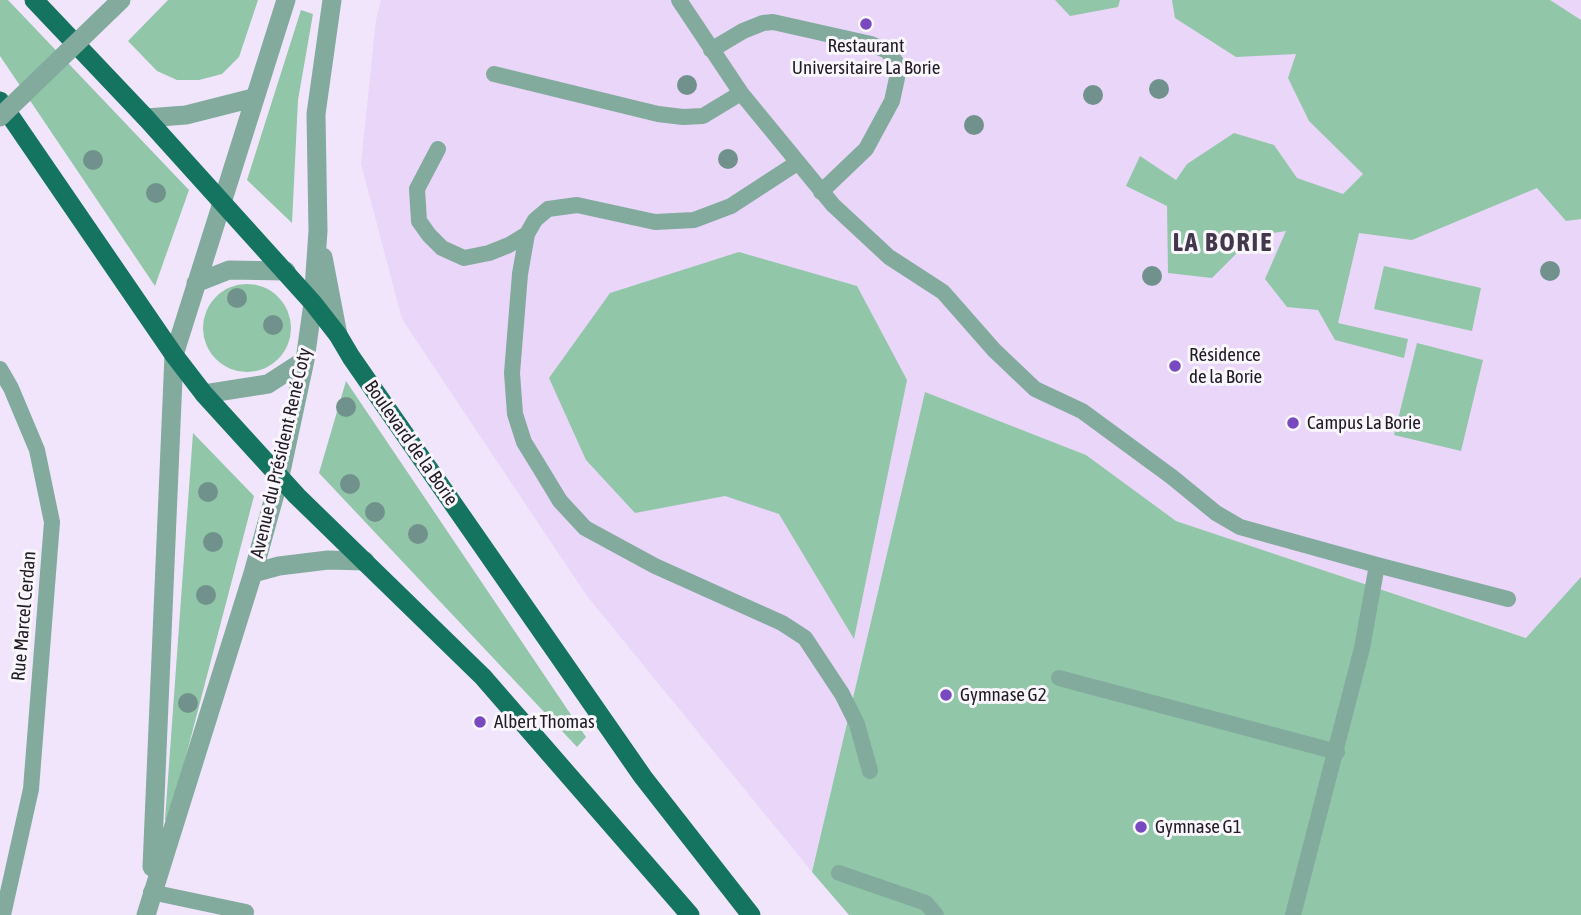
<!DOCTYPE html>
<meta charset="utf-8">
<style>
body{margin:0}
canvas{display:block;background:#f1e5fb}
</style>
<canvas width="1581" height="915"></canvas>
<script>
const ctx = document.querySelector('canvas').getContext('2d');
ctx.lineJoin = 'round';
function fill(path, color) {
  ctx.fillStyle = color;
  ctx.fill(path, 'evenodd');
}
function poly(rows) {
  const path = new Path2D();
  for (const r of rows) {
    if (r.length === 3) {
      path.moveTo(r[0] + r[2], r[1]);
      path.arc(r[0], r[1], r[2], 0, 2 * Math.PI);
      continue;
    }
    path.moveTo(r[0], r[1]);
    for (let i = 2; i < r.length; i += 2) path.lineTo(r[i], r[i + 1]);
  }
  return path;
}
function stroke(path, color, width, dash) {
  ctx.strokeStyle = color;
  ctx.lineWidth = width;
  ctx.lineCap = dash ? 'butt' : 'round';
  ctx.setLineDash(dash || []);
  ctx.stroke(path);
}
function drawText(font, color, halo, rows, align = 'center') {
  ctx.font = font + ' "Asap Condensed",sans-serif';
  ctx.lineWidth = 6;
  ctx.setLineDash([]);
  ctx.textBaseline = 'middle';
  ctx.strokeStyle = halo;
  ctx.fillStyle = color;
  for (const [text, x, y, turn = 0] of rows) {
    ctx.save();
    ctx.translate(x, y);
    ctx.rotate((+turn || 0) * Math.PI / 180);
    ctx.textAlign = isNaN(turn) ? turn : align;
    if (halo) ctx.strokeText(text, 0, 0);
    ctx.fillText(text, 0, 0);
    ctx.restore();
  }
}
const built = poly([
 [381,0,1581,0,1581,577,1527,638,1176,521,1086,455,925,392,812,872,587,596,402,319,361,164,376,20]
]);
const green = poly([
 [0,0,8,0,189,190,155,286,0,56],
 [168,0,258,0,239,57,222,74,199,80,177,80,157,71,128,41],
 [1055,0,1120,0,1118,7,1070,16],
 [1172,0,1550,0,1581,20,1581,219,1566,221,1537,188,1412,240,1359,233,1338,323,1408,339,1404,358,1335,340,1318,310,1287,307,1265,279,1286,231,1254,236,1212,278,1168,273,1167,206,1126,186,1140,156,1176,180,1187,164,1234,133,1274,145,1297,178,1343,194,1363,174,1309,121,1288,78,1296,54,1236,57,1175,18],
 [301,10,313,14,298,100,292,223,247,180],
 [739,252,857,286,907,380,854,639,779,514,725,496,635,513,586,460,549,378,610,293],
 [1384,266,1481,288,1472,331,1374,309],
 [247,328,44],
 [1417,343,1483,360,1461,451,1394,435],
 [346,381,586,737,577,747,319,473],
 [925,392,1086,455,1176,521,1526,638,1581,577,1581,915,849,915,812,872],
 [193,433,254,496,169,821,165,820]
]);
const service = poly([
 [679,0,741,93,833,205,889,257,943,292,994,350,1035,389,1082,411,1172,477,1216,513,1240,527,1377,565,1362,648,1293,915],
 [711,50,743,31,763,23,773,22,871,44,887,51,896,62,897,78,892,101,866,149,821,192],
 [494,74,658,114,683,117,703,116,741,93],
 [438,149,417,189,419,221,429,235,442,248,464,258,489,253,509,245,527,234],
 [797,163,731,206,694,220,655,222,577,205,548,209,535,220,527,234,520,274,512,373,515,414,524,442,540,468,560,501,585,528,655,566,782,623,805,638,842,694,857,724,870,771],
 [0,369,11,388,37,450,52,522,31,789,3,915],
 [1377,565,1508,599],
 [1059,678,1337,752],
 [839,873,926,903,936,915],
 [151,892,246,912]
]);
const tertiary = poly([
 [146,118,186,115,253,98],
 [323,257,338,335],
 [196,283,229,270,286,271],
 [204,394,268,384,305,360],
 [253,573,279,566,328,560,365,561],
 [152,867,174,355,286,0],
 [146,915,253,573,280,476,305,360,313,303,318,231,316,114,332,0]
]);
const primary = poly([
 [34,0,146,118,313,303,338,335,351,357,643,777,751,915],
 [0,101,174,355,204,394,297,496,483,677,690,915]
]);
const tertiaryBridge = poly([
 [0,117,121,0]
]);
const trees = [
 [687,85],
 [1159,89],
 [1093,95],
 [974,125],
 [728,159],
 [93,160],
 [156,193],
 [1550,271],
 [1152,276],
 [237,298],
 [273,325],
 [346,407],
 [350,484],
 [208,492],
 [375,512],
 [418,534],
 [213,542],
 [206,595],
 [188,703]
];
const markers = [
 [866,24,7,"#7949c0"],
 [1175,366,7,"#7949c0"],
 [1293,423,7,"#7949c0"],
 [946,695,7,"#7949c0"],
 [480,722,7,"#7949c0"],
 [1141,827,7,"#7949c0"]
];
const poiNames = [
 ["Restaurant",866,46,"center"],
 ["Universitaire La Borie",866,68,"center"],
 ["Résidence",1189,355],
 ["de la Borie",1189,377],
 ["Campus La Borie",1307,423],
 ["Gymnase G2",960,695],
 ["Albert Thomas",494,722],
 ["Gymnase G1",1155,827]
];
const streetNames = [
 ["Boulevard de la Borie",411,443,55],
 ["Avenue du Président René Coty",281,453,-77],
 ["Rue Marcel Cerdan",24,616,-85]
];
const districtNames = [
 ["LA BORIE",1223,243]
];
fill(built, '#e9d6f8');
fill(green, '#92c6a9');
stroke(service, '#82ab9e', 16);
stroke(tertiary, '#82ab9e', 19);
stroke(primary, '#157460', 19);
stroke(tertiaryBridge, '#82ab9e', 19);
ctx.fillStyle = '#71928c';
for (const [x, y] of trees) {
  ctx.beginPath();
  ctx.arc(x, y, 10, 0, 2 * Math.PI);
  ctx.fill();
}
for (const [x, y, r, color] of markers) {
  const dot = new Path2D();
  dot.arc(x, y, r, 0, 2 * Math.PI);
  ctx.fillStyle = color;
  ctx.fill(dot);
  stroke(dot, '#f9f6fc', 2.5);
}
drawText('19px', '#211c26', '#f9f6fc', poiNames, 'left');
drawText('19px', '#211c26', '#f9f6fc', streetNames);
ctx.letterSpacing = '2px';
drawText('bold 26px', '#43374c', '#f9f6fc', districtNames);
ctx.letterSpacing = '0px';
</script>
